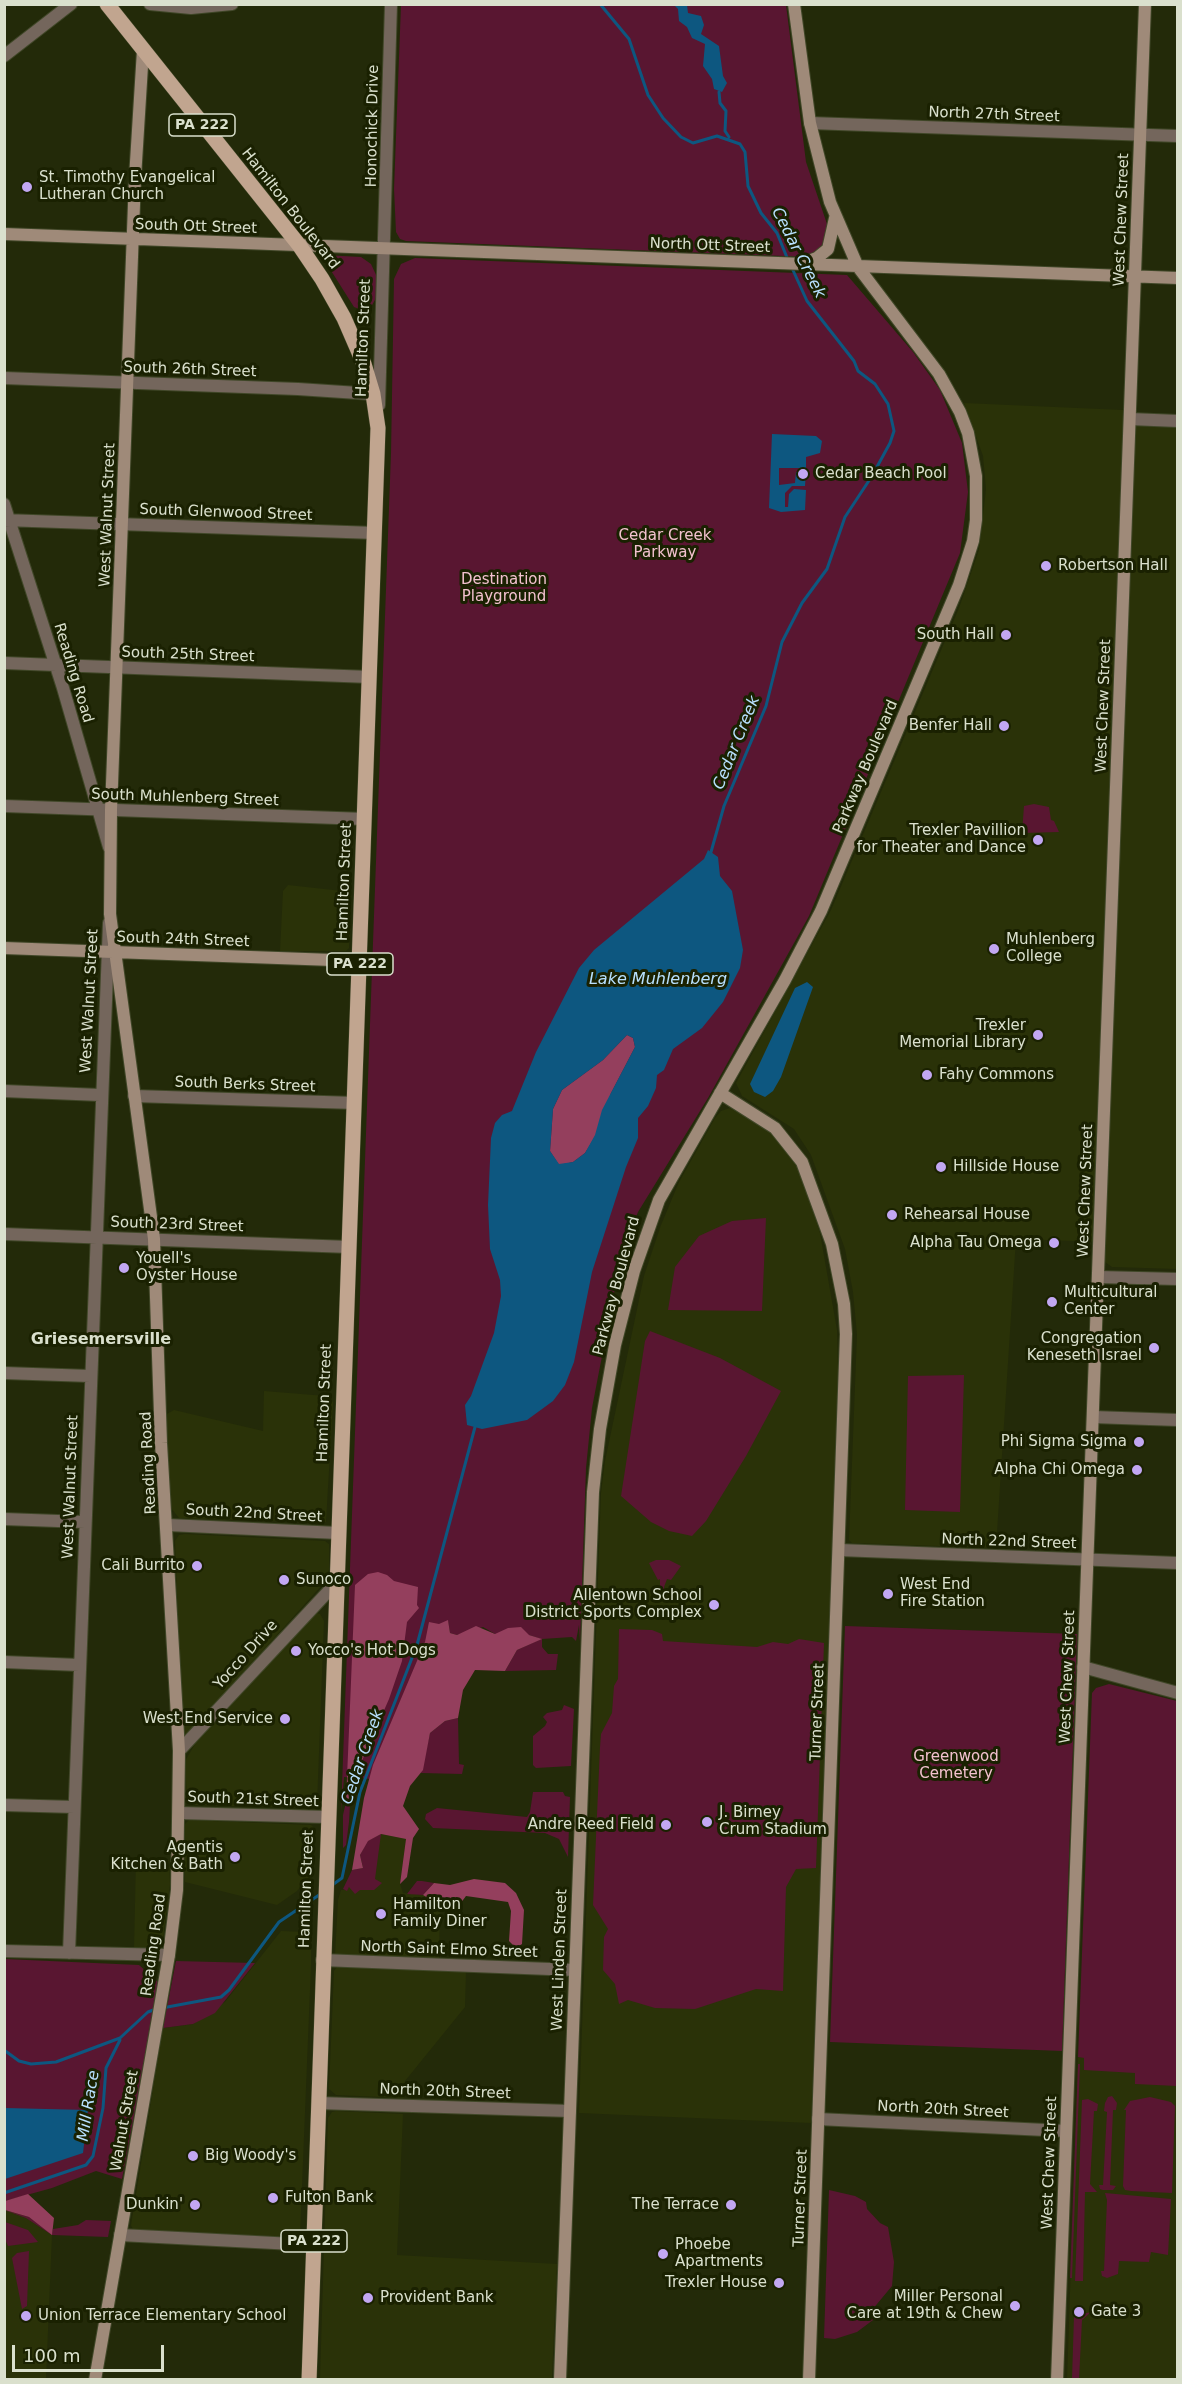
<!DOCTYPE html>
<style>
body{margin:0}
#map{position:relative;width:1182px;height:2384px;overflow:hidden;background:#232a09;font-family:"DejaVu Sans",sans-serif}
canvas{display:block}
.frame{position:absolute;inset:0;border:6px solid #dae0cd;pointer-events:none}
.scale{position:absolute;left:12px;top:2345px;width:152px;height:27px;box-sizing:border-box;border:3px solid #dae0cd;border-top:0;padding-left:8px;font-size:18px;line-height:21px;white-space:nowrap;color:#dae0cd;-webkit-text-stroke:4px #1a2101;paint-order:stroke}
</style>
<div id="map">
<canvas width="1182" height="2384"></canvas>
<div class="frame"></div>
<div class="scale">100 m</div>
</div>
<script>
const ctx = document.querySelector('canvas').getContext('2d');
ctx.lineJoin = 'round';
function fill(path, color) {
  ctx.fillStyle = color;
  ctx.fill(path, 'evenodd');
}
function poly(rows) {
  const path = new Path2D();
  for (const r of rows) {
    path.moveTo(r[0], r[1]);
    for (let i = 2; i < r.length; i += 2) path.lineTo(r[i], r[i + 1]);
  }
  return path;
}
function stroke(path, color, width, dash) {
  ctx.strokeStyle = color;
  ctx.lineWidth = width;
  ctx.lineCap = dash ? 'butt' : 'round';
  ctx.setLineDash(dash || []);
  ctx.stroke(path);
}
function drawText(font, color, halo, rows, align = 'center') {
  ctx.font = font + ' "DejaVu Sans",sans-serif';
  ctx.lineWidth = 6;
  ctx.setLineDash([]);
  ctx.textBaseline = 'middle';
  ctx.strokeStyle = halo;
  ctx.fillStyle = color;
  for (const [text, x, y, turn = 0] of rows) {
    ctx.save();
    ctx.translate(x, y);
    ctx.rotate((+turn || 0) * Math.PI / 180);
    ctx.textAlign = isNaN(turn) ? turn : align;
    if (halo) ctx.strokeText(text, 0, 0);
    ctx.fillText(text, 0, 0);
    ctx.restore();
  }
}
const built = poly([
 [964,403,1123,410,1125,425,1177,427,1177,1269,1112,1267,1105,1262,1105,1242,1016,1239,996,1548,852,1543,849,1540,857,1334,853,1292,845,1249,811,1155,794,1129,742,1096,736,1083,831,910,959,608,979,550,986,489,983,456],
 [288,885,351,892,349,948,346,951,280,951,283,891],
 [730,1108,767,1128,797,1162,820,1233,837,1330,838,1367,831,1581,811,2123,579,2113,601,1493,605,1461,644,1276,661,1225,679,1182,715,1118,721,1111],
 [264,1391,326,1396,333,1402,326,1522,179,1518,171,1508,165,1415,174,1410,263,1431],
 [185,1534,325,1541,329,1544,329,1570,322,1585,187,1735,183,1733,182,1727,175,1541,179,1535],
 [316,1613,320,1614,324,1621,317,1805,314,1808,193,1805,187,1801,185,1761,195,1744],
 [189,1820,311,1825,315,1829,310,1876,297,1891,277,1905,185,1882,185,1824],
 [381,1834,406,1839,400,1884,403,1893,425,1895,440,1905,439,1959,335,1955,338,1900,341,1890,347,1890],
 [136,1859,169,1860,170,1884,163,1939,159,1948,134,1948],
 [311,1925,311,1965,300,2235,296,2237,133,2230,131,2225,163,2028,193,2024,225,2002,281,1931,307,1932],
 [337,1967,466,1971,465,2007,405,2081,404,2098,336,2095,329,2089,334,1971],
 [1078,2057,1177,2061,1177,2379,1067,2380],
 [336,2111,403,2114,397,2255,557,2264,552,2379,320,2378,328,2118,332,2112],
 [4,2210,17,2212,39,2222,52,2235,46,2379,5,2379]
]);
const green = poly([
 [401,5,786,5,806,162,828,227,826,246,809,257,406,241,400,239,396,232,394,189],
 [324,255,361,257,371,264,377,277,376,298,371,307,362,310,354,307,323,258],
 [415,258,847,275,913,352,940,390,962,443,968,492,960,553,809,916,708,1098,638,1212,622,1252,592,1408,586,1468,580,1642,579,1625,576,1641,572,1637,542,1639,542,1647,548,1654,558,1654,556,1670,505,1671,517,1650,541,1639,529,1635,495,1634,483,1627,457,1635,450,1633,448,1621,398,1781,344,1777,341,1813,391,453,394,279,401,264],
 [1034,804,1049,807,1051,820,1054,821,1059,832,1022,833,1024,806],
 [766,1218,762,1311,668,1310,675,1267,699,1236,732,1221],
 [650,1331,720,1358,781,1391,746,1456,706,1521,692,1536,669,1531,651,1522,621,1496,645,1341],
 [964,1375,960,1512,905,1510,908,1376],
 [656,1560,669,1560,681,1566,671,1580,667,1579,664,1587,665,1592,660,1592,660,1579,658,1580,649,1563],
 [845,1626,1077,1634,1062,2051,830,2042],
 [619,1629,652,1630,662,1634,663,1641,757,1647,773,1642,788,1644,799,1639,824,1643,816,1868,796,1869,786,1887,783,1991,756,1989,695,2009,655,2008,628,2000,619,2004,615,1984,603,1970,604,1937,608,1929,593,1905,600,1747,601,1734,612,1713,614,1686,618,1679],
 [1109,1684,1177,1701,1177,2086,1135,2084,1135,2073,1084,2070,1084,2058,1078,2057,1092,1693,1096,1688],
 [564,1705,574,1709,571,1766,536,1768,533,1765,533,1736,545,1726,547,1722,543,1717,547,1713,562,1710],
 [458,1718,459,1764,464,1765,462,1774,421,1773,430,1733,445,1721],
 [533,1792,563,1792,565,1796,570,1797,568,1857,559,1839,545,1833,433,1828,425,1819,426,1814,437,1808,527,1817,530,1812],
 [346,1802,350,1805,349,1822,346,1845,343,1848,343,1815],
 [381,1834,375,1879,382,1883,374,1890,360,1890,355,1894,349,1887,347,1891,343,1889,352,1870,363,1868,360,1855,367,1841],
 [417,1881,422,1881,434,1883,423,1895,407,1894],
 [5,1959,139,1965,159,1983,122,2179,96,2171,52,2188,5,2201],
 [176,1961,255,1963,215,2013,193,2024,163,2028],
 [1078,2064,1080,2064,1072,2278,1070,2278],
 [1112,2096,1117,2103,1116,2110,1113,2110,1110,2185,1116,2186,1113,2190,1103,2190,1100,2189,1099,2185,1103,2185,1107,2112,1104,2111,1105,2103,1108,2097],
 [1150,2097,1171,2102,1175,2106,1172,2193,1131,2191,1125,2190,1123,2186,1126,2110,1124,2110,1130,2101],
 [1088,2099,1098,2104,1097,2111,1094,2111,1090,2184,1097,2192,1085,2192,1083,2281,1075,2281,1082,2100],
 [829,2190,855,2196,866,2202,867,2209,880,2223,888,2227,894,2262,892,2286,872,2310,873,2320,857,2332,835,2339,824,2338],
 [1105,2193,1171,2199,1168,2255,1151,2252,1149,2262,1119,2261,1118,2274,1107,2278,1102,2276,1101,2271,1104,2271,1107,2200],
 [4,2210,29,2217,52,2234,53,2229,78,2225,86,2220,111,2221,108,2237,52,2235,26,2218],
 [5,2222,28,2230,38,2242,8,2246,5,2239],
 [29,2251,27,2306,22,2309,12,2258,17,2253],
 [1091,2312,1082,2320,1079,2379,1072,2379,1074,2316]
]);
const forest = poly([
 [627,1035,633,1038,635,1047,611,1093,596,1135,585,1153,573,1162,559,1165,550,1151,553,1109,562,1090,603,1060],
 [378,1572,387,1575,394,1581,418,1587,417,1605,419,1608,407,1622,402,1661,389,1699,361,1763,350,1805,346,1802,355,1585,368,1574],
 [448,1620,450,1633,457,1635,476,1626,495,1634,508,1628,521,1627,529,1635,542,1639,517,1650,505,1671,475,1670,463,1690,458,1718,445,1721,430,1733,423,1770,410,1786,403,1806,419,1829,413,1838,407,1877,400,1884,406,1839,381,1834,368,1841,360,1855,363,1868,352,1870,364,1798,373,1765,425,1642,429,1622,439,1624],
 [474,1879,505,1883,516,1893,524,1910,522,1944,516,1948,509,1941,511,1911,508,1902,466,1896,457,1908,440,1905,423,1895,434,1883,450,1885],
 [28,2194,54,2218,52,2235,29,2217,5,2210,5,2201]
]);
const water = poly([
 [674,5,687,5,688,13,701,16,704,25,701,34,719,46,723,76,727,83,722,92,714,89,712,79,703,66,705,44,692,38,687,27,679,21,678,9],
 [772,434,816,436,822,441,820,453,806,457,806,468,779,468,779,485,795,483,796,472,806,472,805,486,792,486,785,493,785,507,788,507,789,494,794,489,806,490,805,510,781,512,769,508],
 [708,850,718,857,720,876,732,891,743,950,740,968,723,1002,702,1028,673,1049,664,1070,657,1075,656,1088,648,1106,638,1118,638,1138,626,1167,592,1272,574,1362,565,1385,553,1401,527,1420,482,1429,467,1425,465,1405,471,1396,494,1333,501,1296,500,1280,490,1249,488,1205,491,1138,495,1123,502,1115,512,1111,536,1052,579,968,594,950,704,859],
 [627,1035,633,1038,635,1047,602,1110,595,1135,585,1153,573,1162,559,1164,550,1151,553,1109,562,1090,603,1060],
 [807,982,813,987,781,1077,773,1091,765,1097,754,1092,750,1084,795,988],
 [5,2108,88,2110,83,2153,5,2179]
]);
const stream = poly([
 [600,4,629,39,648,95,663,118,681,137,693,143,717,136,740,144,745,152,748,186,761,213,777,233,788,260],
 [719,92,720,103,726,111,725,131,729,137],
 [711,852,724,806,766,706,782,642,802,603,827,569,845,517,872,476,890,443,894,431,888,404,875,384,858,371,854,361,807,301,792,268],
 [331,1886,342,1878,360,1792,417,1645,475,1427],
 [162,2008,221,1997,229,1990,279,1922,322,1893],
 [4,2050,19,2061,31,2064,56,2062,120,2038,148,2012,156,2009],
 [4,2193,86,2165,93,2156,103,2108,106,2068,120,2040]
]);
const street = poly([
 [150,4,191,8,232,4],
 [4,56,71,4],
 [810,123,1178,136],
 [4,378,298,389,373,394],
 [379,405,391,4],
 [1130,419,1178,421],
 [4,504,63,688,109,847],
 [4,520,375,533],
 [4,663,370,677],
 [4,806,365,819],
 [4,1091,100,1095],
 [134,1096,355,1103],
 [4,1234,349,1247],
 [1098,1277,1178,1279],
 [4,1373,90,1376],
 [1093,1417,1178,1420],
 [4,1519,85,1522],
 [168,1525,338,1533],
 [839,1550,1178,1563],
 [4,1662,79,1665],
 [1083,1667,1178,1693],
 [179,1751,337,1582],
 [4,1805,74,1807],
 [179,1813,328,1817],
 [4,1951,169,1955],
 [69,1953,109,923],
 [322,1960,575,1970],
 [318,2103,570,2111],
 [818,2119,1066,2131],
 [120,2235,313,2245]
]);
const secondary = poly([
 [4,234,1178,278],
 [806,262,817,258,828,249,835,218],
 [4,948,360,961],
 [720,1093,775,1128,802,1162,832,1244,844,1304,846,1334,809,2380],
 [95,2380,169,1955,177,1890,179,1751,161,1443,154,1239,110,914,111,810,135,178,143,50],
 [560,2380,593,1492,600,1429,615,1345,634,1271,659,1200,785,980,821,911,959,585,973,541,976,520,976,476,968,433,960,412,939,374,858,267,830,202,810,123,794,4],
 [1057,2380,1145,4]
]);
const primary = poly([
 [107,4,299,245,322,279,344,318,364,364,373,394,378,428,309,2380]
]);
const markers = [
 [27,187,6,"#c2a7f2"],
 [803,474,6,"#c2a7f2"],
 [1046,566,6,"#c2a7f2"],
 [1006,635,6,"#c2a7f2"],
 [1004,726,6,"#c2a7f2"],
 [1038,840,6,"#c2a7f2"],
 [994,949,6,"#c2a7f2"],
 [1038,1035,6,"#c2a7f2"],
 [927,1075,6,"#c2a7f2"],
 [941,1167,6,"#c2a7f2"],
 [892,1215,6,"#c2a7f2"],
 [1054,1243,6,"#c2a7f2"],
 [124,1268,6,"#c2a7f2"],
 [1052,1302,6,"#c2a7f2"],
 [1154,1348,6,"#c2a7f2"],
 [1139,1442,6,"#c2a7f2"],
 [1137,1470,6,"#c2a7f2"],
 [197,1566,6,"#c2a7f2"],
 [284,1580,6,"#c2a7f2"],
 [888,1594,6,"#c2a7f2"],
 [714,1605,6,"#c2a7f2"],
 [296,1651,6,"#c2a7f2"],
 [285,1719,6,"#c2a7f2"],
 [707,1822,6,"#c2a7f2"],
 [666,1825,6,"#c2a7f2"],
 [235,1857,6,"#c2a7f2"],
 [381,1914,6,"#c2a7f2"],
 [193,2156,6,"#c2a7f2"],
 [273,2198,6,"#c2a7f2"],
 [195,2205,6,"#c2a7f2"],
 [731,2205,6,"#c2a7f2"],
 [663,2254,6,"#c2a7f2"],
 [779,2283,6,"#c2a7f2"],
 [368,2298,6,"#c2a7f2"],
 [1015,2306,6,"#c2a7f2"],
 [1079,2312,6,"#c2a7f2"],
 [26,2316,6,"#c2a7f2"]
];
const shields = [
 [202,125,66],
 [360,964,66],
 [314,2241,66]
];
const shieldNames = [
 ["PA 222",202,125],
 ["PA 222",360,964],
 ["PA 222",314,2241]
];
const streetNames = [
 ["North 27th Street",994,115,2],
 ["Honochick Drive",373,126,-89],
 ["Hamilton Boulevard",290,209,52],
 ["West Chew Street",1122,220,-88],
 ["South Ott Street",196,227,2],
 ["North Ott Street",710,246,2],
 ["Hamilton Street",364,338,-88],
 ["South 26th Street",190,370,2],
 ["South Glenwood Street",226,513,2],
 ["West Walnut Street",108,515,-88],
 ["South 25th Street",188,655,2],
 ["Reading Road",73,673,73],
 ["West Chew Street",1104,706,-88],
 ["Parkway Boulevard",866,767,-67],
 ["South Muhlenberg Street",185,798,2],
 ["Hamilton Street",345,882,-88],
 ["South 24th Street",183,940,2],
 ["West Walnut Street",90,1001,-87],
 ["South Berks Street",245,1085,2],
 ["West Chew Street",1086,1191,-88],
 ["South 23rd Street",177,1225,2],
 ["Parkway Boulevard",617,1286,-75],
 ["Hamilton Street",325,1403,-88],
 ["Reading Road",149,1463,-93],
 ["West Walnut Street",71,1487,-88],
 ["South 22nd Street",254,1514,3],
 ["North 22nd Street",1009,1542,2],
 ["Yocco Drive",246,1655,-48],
 ["West Chew Street",1068,1677,-88],
 ["Turner Street",818,1712,-88],
 ["South 21st Street",253,1800,2],
 ["Hamilton Street",307,1889,-88],
 ["Reading Road",154,1945,-82],
 ["North Saint Elmo Street",449,1950,2],
 ["West Linden Street",560,1960,-88],
 ["North 20th Street",445,2092,2],
 ["North 20th Street",943,2110,3],
 ["Walnut Street",125,2121,-80],
 ["West Chew Street",1050,2163,-88],
 ["Turner Street",801,2198,-88]
];
const poiNames = [
 ["St. Timothy Evangelical",39,178],
 ["Lutheran Church",39,195],
 ["Cedar Beach Pool",815,474],
 ["Robertson Hall",1058,566],
 ["South Hall",994,635,"right"],
 ["Benfer Hall",992,726,"right"],
 ["Trexler Pavillion",1026,831,"right"],
 ["for Theater and Dance",1026,848,"right"],
 ["Muhlenberg",1006,940],
 ["College",1006,957],
 ["Trexler",1026,1026,"right"],
 ["Memorial Library",1026,1043,"right"],
 ["Fahy Commons",939,1075],
 ["Hillside House",953,1167],
 ["Rehearsal House",904,1215],
 ["Alpha Tau Omega",1042,1243,"right"],
 ["Youell's",136,1259],
 ["Oyster House",136,1276],
 ["Multicultural",1064,1293],
 ["Center",1064,1310],
 ["Congregation",1142,1339,"right"],
 ["Keneseth Israel",1142,1356,"right"],
 ["Phi Sigma Sigma",1127,1442,"right"],
 ["Alpha Chi Omega",1125,1470,"right"],
 ["Cali Burrito",185,1566,"right"],
 ["Sunoco",296,1580],
 ["West End",900,1585],
 ["Fire Station",900,1602],
 ["Allentown School",702,1596,"right"],
 ["District Sports Complex",702,1613,"right"],
 ["Yocco's Hot Dogs",308,1651],
 ["West End Service",273,1719,"right"],
 ["J. Birney",719,1813],
 ["Crum Stadium",719,1830],
 ["Andre Reed Field",654,1825,"right"],
 ["Agentis",223,1848,"right"],
 ["Kitchen & Bath",223,1865,"right"],
 ["Hamilton",393,1905],
 ["Family Diner",393,1922],
 ["Big Woody's",205,2156],
 ["Fulton Bank",285,2198],
 ["Dunkin'",183,2205,"right"],
 ["The Terrace",719,2205,"right"],
 ["Phoebe",675,2245],
 ["Apartments",675,2262],
 ["Trexler House",767,2283,"right"],
 ["Miller Personal",1003,2297,"right"],
 ["Care at 19th & Chew",1003,2314,"right"],
 ["Provident Bank",380,2298],
 ["Gate 3",1091,2312],
 ["Union Terrace Elementary School",38,2316]
];
const parkNames = [
 ["Cedar Creek",665,536],
 ["Parkway",665,553],
 ["Destination",504,580],
 ["Playground",504,597],
 ["Greenwood",956,1757],
 ["Cemetery",956,1774]
];
const waterNames = [
 ["Cedar Creek",798,253,63],
 ["Cedar Creek",737,743,-68],
 ["Lake Muhlenberg",658,980],
 ["Cedar Creek",363,1757,-71],
 ["Mill Race",89,2106,-81]
];
const neighbourhoodNames = [
 ["Griesemersville",101,1340]
];
fill(built, '#2a3208');
fill(green, '#591631');
fill(forest, '#943f5d');
fill(water, '#0d5780');
stroke(stream, '#0d5780', 3);
stroke(street, '#404728', 14);
stroke(secondary, '#404728', 14);
stroke(primary, '#404728', 16);
stroke(street, '#74665c', 12);
stroke(secondary, '#9f8a79', 12);
stroke(primary, '#c1a58f', 15);
for (const [x, y, r, color] of markers) {
  const dot = new Path2D();
  dot.arc(x, y, r, 0, 2 * Math.PI);
  ctx.fillStyle = color;
  ctx.fill(dot);
  stroke(dot, '#1a2101', 2);
}
for (const [x, y, w] of shields) {
  const box = new Path2D();
  box.roundRect(x - w / 2, y - 11, w, 22, 4.5);
  ctx.fillStyle = '#1a2101';
  ctx.fill(box);
  stroke(box, '#dae0cd', 1.5);
}
drawText('bold 14px', '#dae0cd', null, shieldNames);
drawText('15px', '#dae0cd', '#1a2101', streetNames);
drawText('15px', '#dae0cd', '#1a2101', poiNames, 'left');
drawText('15px', '#f3c1cf', '#1a2101', parkNames);
drawText('italic 16px', '#b8e0fe', '#1a2101', waterNames);
drawText('bold 16px', '#dae0cd', '#1a2101', neighbourhoodNames);
</script>
